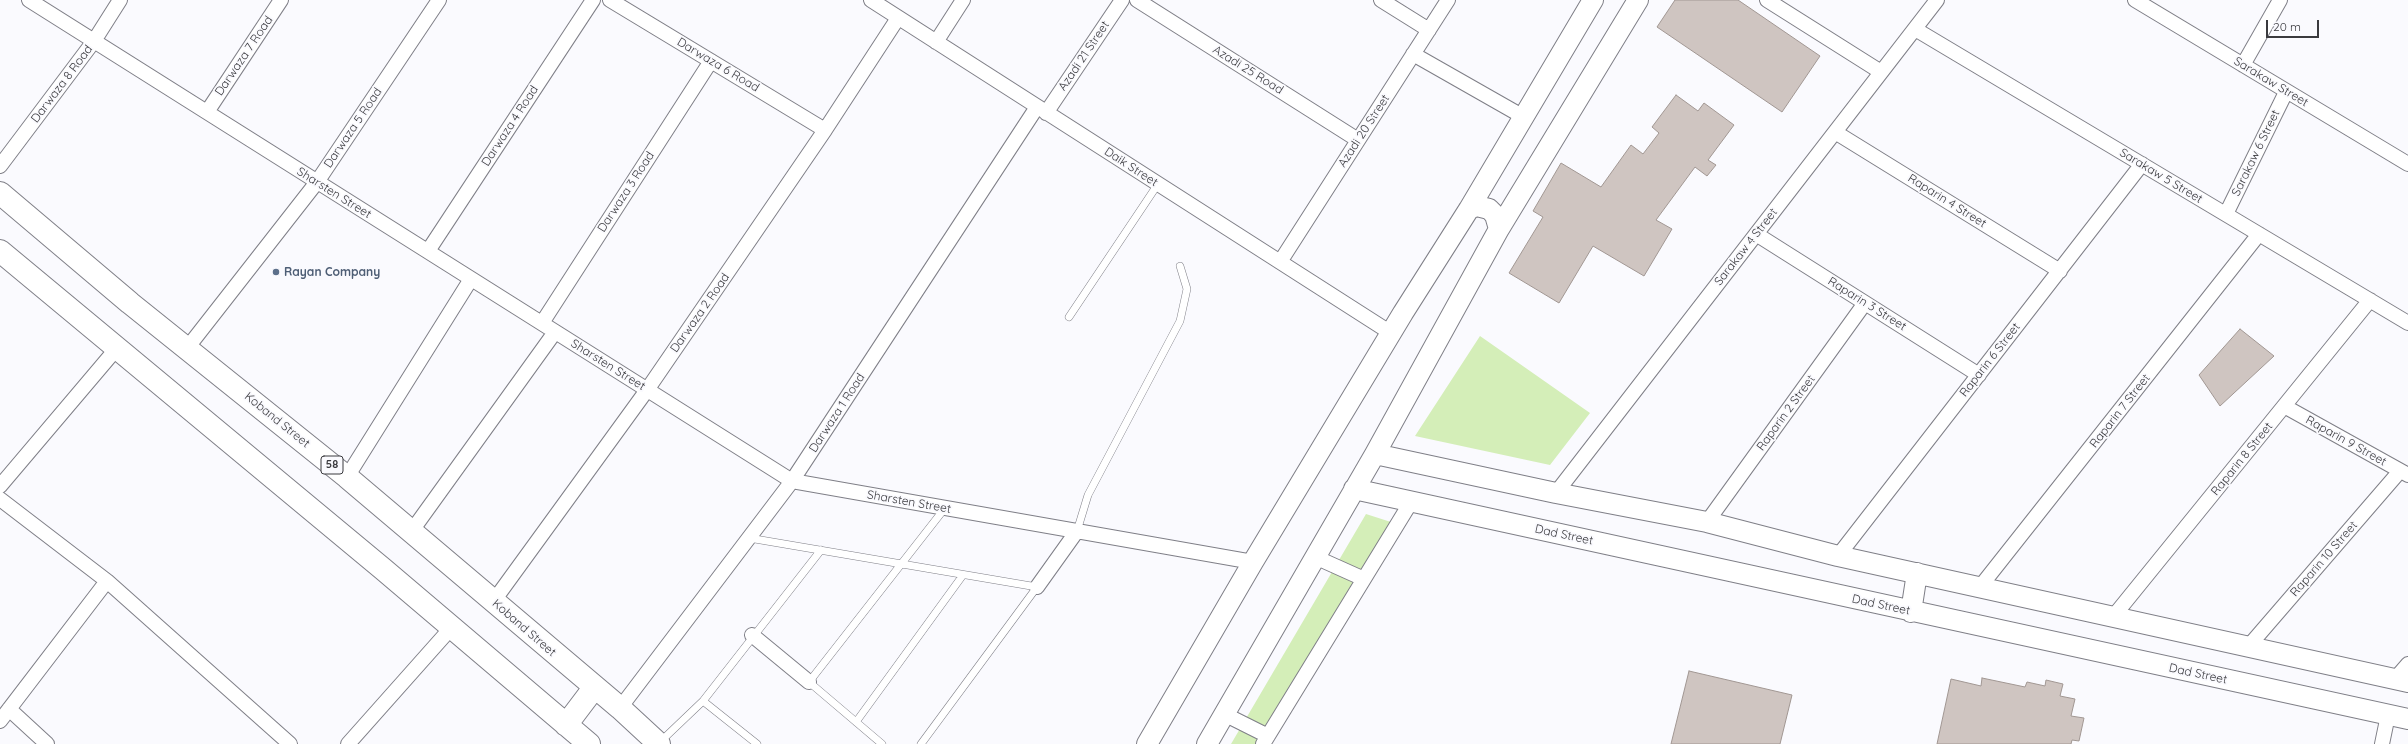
<!DOCTYPE html>
<style>
body{margin:0}
#map{position:relative;width:2408px;height:744px;overflow:hidden;background:#fafafe;font-family:Quicksand,sans-serif}
canvas{display:block}
.scale{position:absolute;left:2266px;top:20px;width:53px;height:18px;box-sizing:border-box;border:2px solid #3a3a3e;border-top:0;padding-left:5px;font-size:12px;line-height:14px;white-space:nowrap;color:#3a3a3e;-webkit-text-stroke:3px #fafafe;paint-order:stroke}
</style>
<div id="map">
<canvas width="2408" height="744"></canvas>
<div class="scale">20 m</div>
</div>
<script>
const ctx = document.querySelector('canvas').getContext('2d');
ctx.lineJoin = 'round';
function fill(path, color) {
  ctx.fillStyle = color;
  ctx.fill(path, 'evenodd');
}
function poly(rows) {
  const path = new Path2D();
  for (const r of rows) {
    path.moveTo(r[0], r[1]);
    for (let i = 2; i < r.length; i += 2) path.lineTo(r[i], r[i + 1]);
  }
  return path;
}
function stroke(path, color, width, dash) {
  ctx.strokeStyle = color;
  ctx.lineWidth = width;
  ctx.lineCap = dash ? 'butt' : 'round';
  ctx.setLineDash(dash || []);
  ctx.stroke(path);
}
function drawText(font, color, halo, rows, align = 'center') {
  ctx.font = font + ' Quicksand,sans-serif';
  ctx.lineWidth = 3.5;
  ctx.setLineDash([]);
  ctx.textBaseline = 'middle';
  ctx.strokeStyle = halo;
  ctx.fillStyle = color;
  for (const [text, x, y, turn = 0] of rows) {
    ctx.save();
    ctx.translate(x, y);
    ctx.rotate((+turn || 0) * Math.PI / 180);
    ctx.textAlign = isNaN(turn) ? turn : align;
    if (halo) ctx.strokeText(text, 0, 0);
    ctx.fillText(text, 0, 0);
    ctx.restore();
  }
}
const green = poly([
 [1480,336,1590,413,1550,465,1415,436],
 [1366,514,1394,523,1263,744,1231,744]
]);
const building = poly([
 [1675,0,1738,0,1820,56,1782,112,1657,27,1675,0],
 [1676,95,1698,111,1704,103,1734,125,1708,160,1716,165,1707,176,1695,167,1656,220,1672,229,1644,276,1593,246,1559,303,1509,273,1543,217,1533,211,1561,163,1601,187,1631,145,1643,154,1659,133,1652,127,1676,95],
 [2240,329,2274,356,2220,406,2199,375,2240,329],
 [1689,671,1792,695,1780,744,1671,744,1689,671],
 [1982,678,2025,687,2027,682,2045,686,2046,680,2063,684,2060,696,2075,699,2071,716,2084,718,2079,741,2072,740,2071,744,1937,744,1951,679,1981,686,1982,678]
]);
const lane = poly([
 [1069,317,1158,184],
 [1077,531,1088,495,1180,321,1187,289,1180,266],
 [749,538,1037,587,921,744],
 [703,701,757,744],
 [856,722,963,575],
 [659,743,703,701,821,550],
 [882,744,809,682,945,508]
]);
const street = poly([
 [29,0,792,481,1253,562],
 [610,0,825,130],
 [871,0,1391,333],
 [1137,0,1358,140],
 [1381,0,1429,30],
 [1767,0,1881,72],
 [2135,0,2408,164],
 [1915,29,2408,323],
 [936,42,963,0],
 [1413,54,1522,116],
 [2243,65,2280,0],
 [207,112,281,0],
 [1046,113,1122,0],
 [1835,132,2060,271],
 [0,166,94,41,120,0],
 [2226,214,2286,92],
 [1756,234,1979,375],
 [428,251,593,0],
 [1280,262,1448,0],
 [542,323,711,61],
 [188,347,317,182,439,0],
 [2284,406,2408,475],
 [347,477,471,279],
 [0,486,117,348],
 [1556,493,1937,0],
 [0,499,107,581,290,744],
 [1707,522,1865,303],
 [411,532,555,332],
 [1838,556,2142,164],
 [1315,557,1364,579],
 [1037,587,1077,531],
 [1980,587,2259,234],
 [493,602,647,390,825,130,898,18],
 [2113,617,2370,300],
 [752,635,809,682],
 [2248,647,2400,471],
 [2395,679,2408,664],
 [620,708,792,481,1037,107],
 [9,709,47,744],
 [1224,714,1268,736],
 [0,721,107,581],
 [348,744,452,627],
 [1263,744,1411,502],
 [2382,744,2388,715]
]);
const secondary = poly([
 [1469,209,1477,206,1489,209,1495,215,1499,229],
 [1375,454,1556,493,1707,522,1838,556,2408,682],
 [1354,489,2408,719],
 [1911,612,1917,573],
 [1147,744,1253,562,1403,313,1469,209,1593,0],
 [1207,744,1375,454,1499,229,1638,0]
]);
const primary = poly([
 [0,193,130,303,347,477,620,708,659,744],
 [0,251,383,569,589,744],
 [566,725,594,688]
]);
const markers = [
 [276,272,4,"#5c6f8a"]
];
const shields = [
 [332,465,22]
];
const shieldNames = [
 ["58",332,465]
];
const streetNames = [
 ["Darwaza 7 Road",244,56,-56],
 ["Azadi 21 Street",1084,56,-56],
 ["Darwaza 6 Road",718,65,31],
 ["Azadi 25 Road",1248,70,32],
 ["Sarakaw Street",2271,82,31],
 ["Darwaza 8 Road",62,84,-53],
 ["Darwaza 4 Road",510,126,-57],
 ["Darwaza 5 Road",353,128,-56],
 ["Azadi 20 Street",1364,131,-57],
 ["Sarakaw 6 Street",2256,153,-64],
 ["Daik Street",1131,167,33],
 ["Sarakaw 5 Street",2161,176,31],
 ["Darwaza 3 Road",626,192,-57],
 ["Sharsten Street",334,193,32],
 ["Raparin 4 Street",1947,201,32],
 ["Sarakaw 4 Street",1746,247,-52],
 ["Raparin 3 Street",1867,304,32],
 ["Darwaza 2 Road",700,313,-55],
 ["Raparin 6 Street",1990,360,-52],
 ["Sharsten Street",608,365,32],
 ["Raparin 7 Street",2120,411,-52],
 ["Darwaza 1 Road",837,413,-57],
 ["Raparin 2 Street",1786,413,-54],
 ["Koband Street",277,420,39],
 ["Raparin 9 Street",2346,441,29],
 ["Raparin 8 Street",2242,459,-51],
 ["Sharsten Street",909,502,10],
 ["Dad Street",1564,535,12],
 ["Raparin 10 Street",2324,559,-49],
 ["Dad Street",1881,605,12],
 ["Koband Street",524,628,41],
 ["Dad Street",2198,674,12]
];
const serviceNames = [
 ["Rayan Company",284,272]
];
fill(green, '#d4eeb8');
fill(building, '#cfc5c1');
stroke(building, '#a19793', 1);
stroke(lane, '#7f7f87', 8);
stroke(street, '#7f7f87', 16);
stroke(secondary, '#7f7f87', 22);
stroke(primary, '#7f7f87', 24);
stroke(lane, '#fff', 7);
stroke(street, '#fff', 14);
stroke(secondary, '#fff', 20);
stroke(primary, '#fff', 22);
for (const [x, y, r, color] of markers) {
  const dot = new Path2D();
  dot.arc(x, y, r, 0, 2 * Math.PI);
  ctx.fillStyle = color;
  ctx.fill(dot);
  stroke(dot, '#fafafe', 1.5);
}
for (const [x, y, w] of shields) {
  const box = new Path2D();
  box.roundRect(x - w / 2, y - 9, w, 18, 3);
  ctx.fillStyle = '#fafafe';
  ctx.fill(box);
  stroke(box, '#3a3a3e', 1);
}
drawText('bold 11px', '#3a3a3e', null, shieldNames);
drawText('12px', '#3a3a3e', '#fafafe', streetNames);
drawText('bold 12px', '#4e5e75', '#fafafe', serviceNames, 'left');
</script>
